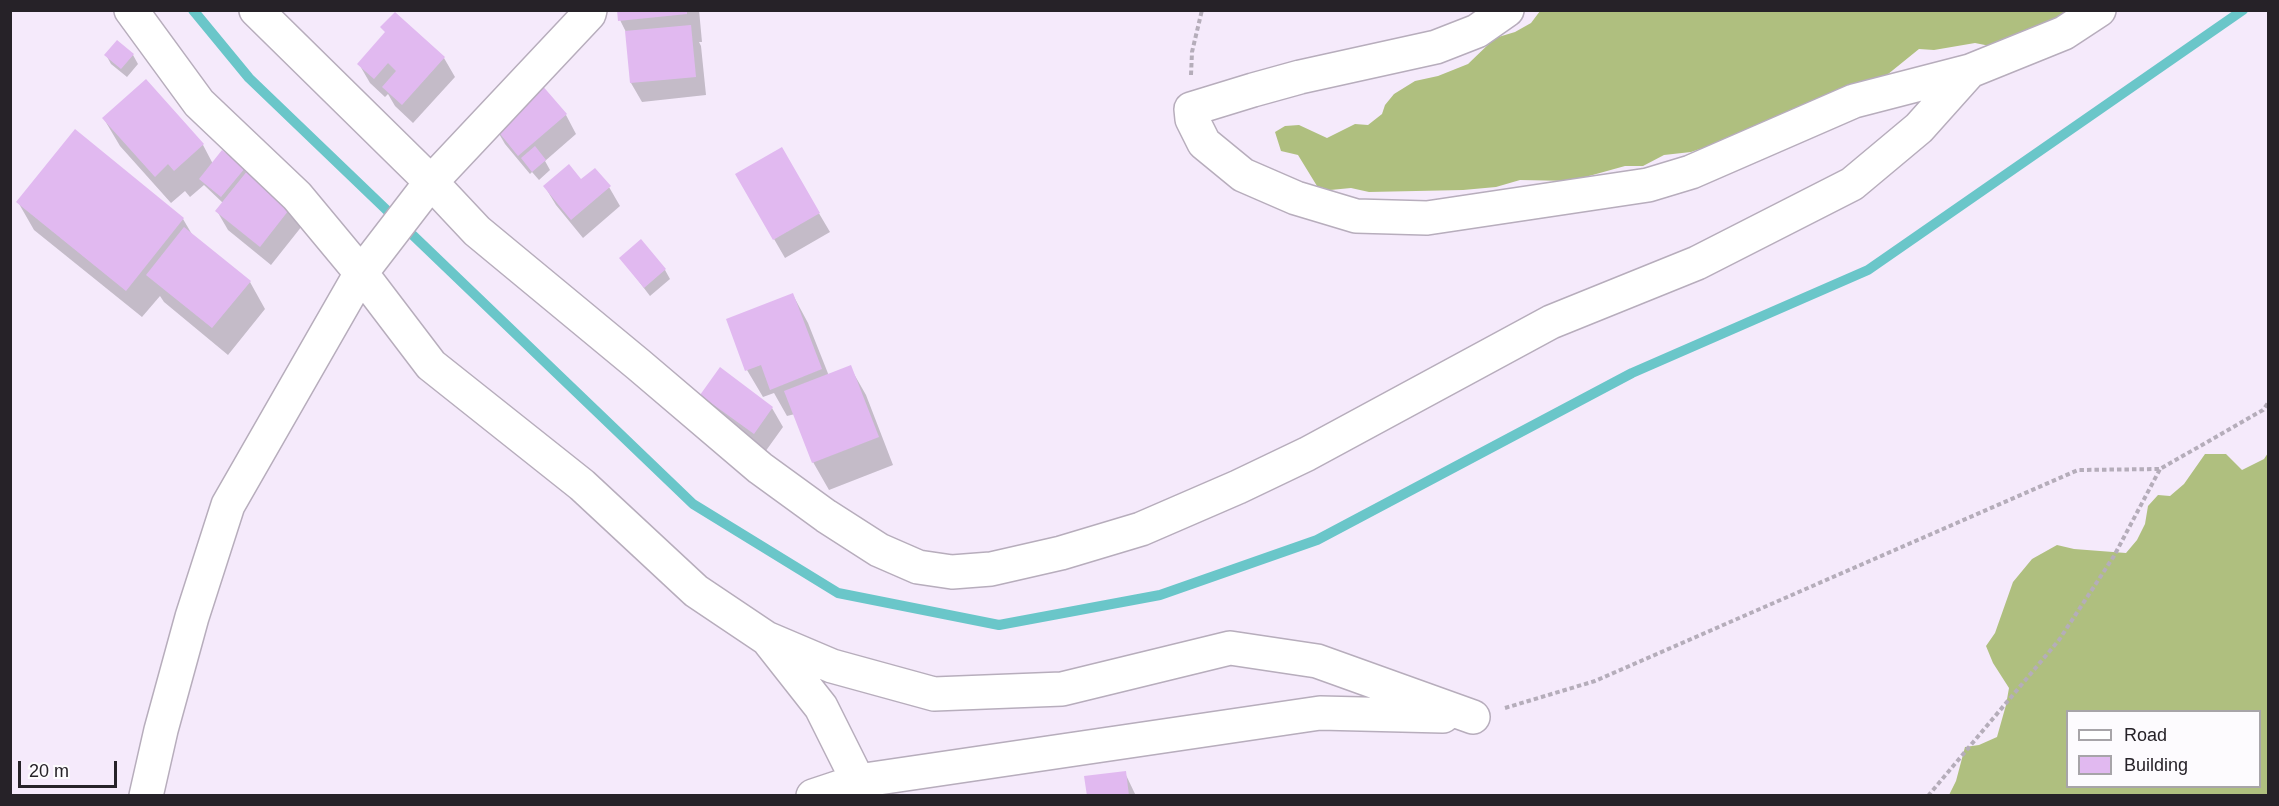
<!DOCTYPE html>
<style>
body{margin:0}
#map{position:relative;width:2279px;height:806px;overflow:hidden;background:#f5eafb;font-family:Arial,sans-serif}
canvas{display:block}
.frame{position:absolute;inset:0;border:12px solid #262228;pointer-events:none}
.legend{position:absolute;left:2066px;top:710px;width:195px;height:78px;box-sizing:border-box;background:#fdfbfe;border:2px solid #a7a4a8;margin:0;padding:8px 10px;list-style:none;font-size:18px;color:#262228}
.legend li{display:flex;align-items:center;gap:12px;height:30px}
.legend b{width:30px;border:2px solid #a7a4a8}
.scale{position:absolute;left:18px;top:761px;width:99px;height:27px;box-sizing:border-box;border:3px solid #262228;border-top:0;padding-left:8px;font-size:18px;line-height:21px;white-space:nowrap;color:#262228;-webkit-text-stroke:4px #fdfbfe;paint-order:stroke}
</style>
<div id="map">
<canvas width="2279" height="806"></canvas>
<div class="frame"></div>
<ul class="legend">
<li><b style="height:8px;background:#fff"></b>Road</li>
<li><b style="height:16px;background:#e1b9f0"></b>Building</li>
</ul>
<div class="scale">20 m</div>
</div>
<script>
const ctx = document.querySelector('canvas').getContext('2d');
ctx.lineJoin = 'round';
function fill(path, color) {
  ctx.fillStyle = color;
  ctx.fill(path, 'evenodd');
}
function poly(rows) {
  const path = new Path2D();
  for (const r of rows) {
    path.moveTo(r[0], r[1]);
    for (let i = 2; i < r.length; i += 2) path.lineTo(r[i], r[i + 1]);
  }
  return path;
}
function stroke(path, color, width, dash) {
  ctx.strokeStyle = color;
  ctx.lineWidth = width;
  ctx.lineCap = dash ? 'butt' : 'round';
  ctx.setLineDash(dash || []);
  ctx.stroke(path);
}
const forest = poly([
 [1540,11,2087,11,2000,48,1975,43,1934,50,1919,49,1877,83,1741,135,1691,152,1664,155,1643,166,1625,166,1571,181,1520,180,1496,187,1463,190,1369,192,1351,188,1330,190,1317,186,1298,155,1281,151,1275,132,1285,126,1299,125,1327,138,1355,124,1368,125,1382,114,1385,105,1394,94,1415,81,1438,76,1468,64,1495,38,1515,32,1531,23],
 [2268,453,2268,795,1949,795,1956,781,1965,747,1979,745,1997,737,2006,705,2009,688,1993,663,1986,646,1995,633,2013,582,2032,559,2057,545,2074,549,2126,553,2137,540,2145,524,2148,506,2158,495,2170,496,2184,484,2205,454,2226,454,2242,470,2264,459],
 [2068,712,2260,712,2260,786,2068,786]
]);
const shadow = poly([
 [619,10,699,10,702,42,699,42,701,46,706,95,642,102,631,83,626,32,620,20],
 [106,55,133,55,138,64,127,77,111,64],
 [444,58,455,77,413,123,395,106,388,94,385,97,370,83,359,64],
 [566,115,576,134,545,161,550,170,539,180,532,172,530,174,505,144,494,125],
 [104,119,203,145,213,164,244,169,247,174,291,207,302,226,271,265,228,230,217,211,223,203,204,185,190,197,185,191,171,203,120,146],
 [75,131,183,219,193,236,250,282,265,309,228,355,164,302,160,296,142,317,34,230,18,202],
 [781,149,830,232,785,258,737,175],
 [581,181,609,187,620,206,583,238,556,205,545,187],
 [621,258,665,270,670,279,650,296],
 [793,295,808,323,829,376,850,367,866,395,893,465,829,490,813,462,795,414,787,416,774,393,763,397,747,370],
 [702,395,772,408,783,427,765,452,713,414],
 [1125,773,1136,796,1088,796]
]);
const stream = poly([
 [193,10,249,78,693,504,838,593,999,625,1160,595,1317,540,1632,373,1868,270,2243,10]
]);
const building = poly([
 [617,10,687,10,687,14,618,21],
 [395,12,445,57,402,105,382,87,396,71,388,63,374,79,357,64,385,32,380,27],
 [691,25,696,77,630,83,625,31],
 [117,40,134,54,121,69,104,55],
 [146,79,204,144,174,171,168,164,155,177,102,118],
 [541,84,567,114,518,156,493,125],
 [75,129,184,218,126,291,16,202],
 [535,146,546,160,532,172,521,158],
 [782,147,820,213,773,240,735,174],
 [222,150,245,168,221,197,199,179],
 [569,164,581,179,595,168,611,186,571,220,543,186],
 [248,170,292,206,260,247,215,211],
 [184,227,251,281,212,328,146,275],
 [641,239,666,269,644,288,619,258],
 [793,293,822,369,770,390,761,365,745,371,726,319],
 [851,365,879,437,812,463,784,391],
 [720,367,773,407,754,434,700,395],
 [1126,771,1129,796,1087,796,1084,776]
]);
const path = poly([
 [1191,75,1192,52,1202,10],
 [1505,708,1595,681,2078,470,2160,469,2263,410,2268,403],
 [1928,796,2059,640,2114,556,2160,469]
]);
const street = poly([
 [131,10,199,103,297,196,361,273,431,365,582,485,696,591,766,638,832,666,934,694,1062,689,1230,648,1317,661,1473,717],
 [256,10,431,182,477,231,639,365,760,468,826,516,879,550,918,567,952,572,991,569,1061,553,1141,529,1238,487,1307,454,1551,322,1697,263,1852,184,1919,128,1970,71,2064,33,2099,10],
 [1507,10,1477,31,1436,47,1300,77,1253,90,1191,109,1192,119,1204,143,1243,175,1296,198,1356,216,1427,218,1648,185,1691,172,1854,101,1970,71],
 [769,641,821,707,858,781],
 [146,796,161,730,192,617,228,505,361,273,431,182,589,14,590,10],
 [813,796,858,781,1320,713,1443,716]
]);
fill(forest, '#afbf7f');
fill(shadow, '#0003');
stroke(stream, '#6ac6c9', 10);
fill(building, '#e1b9f0');
stroke(street, '#b7adbc', 36);
stroke(path, '#b5adba', 4, [4.5, 3]);
stroke(street, '#fff', 33);
</script>
